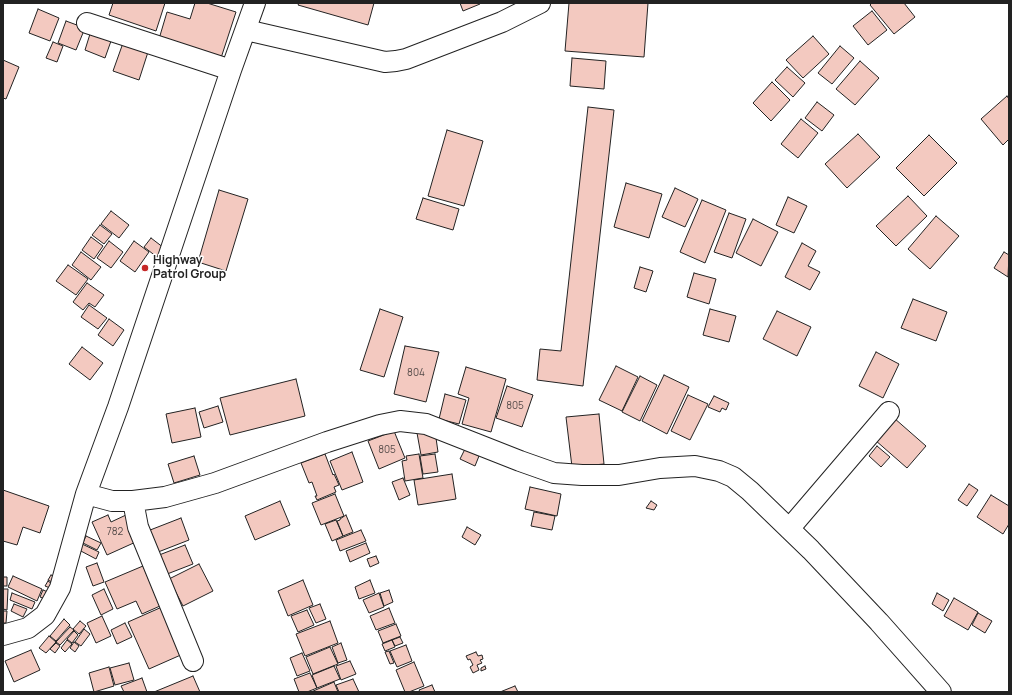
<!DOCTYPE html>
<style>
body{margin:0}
#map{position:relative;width:1012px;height:695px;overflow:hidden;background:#fff;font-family:Manrope,sans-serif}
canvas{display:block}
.frame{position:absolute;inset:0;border:4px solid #222;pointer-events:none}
</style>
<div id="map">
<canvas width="1012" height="695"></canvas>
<div class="frame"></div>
</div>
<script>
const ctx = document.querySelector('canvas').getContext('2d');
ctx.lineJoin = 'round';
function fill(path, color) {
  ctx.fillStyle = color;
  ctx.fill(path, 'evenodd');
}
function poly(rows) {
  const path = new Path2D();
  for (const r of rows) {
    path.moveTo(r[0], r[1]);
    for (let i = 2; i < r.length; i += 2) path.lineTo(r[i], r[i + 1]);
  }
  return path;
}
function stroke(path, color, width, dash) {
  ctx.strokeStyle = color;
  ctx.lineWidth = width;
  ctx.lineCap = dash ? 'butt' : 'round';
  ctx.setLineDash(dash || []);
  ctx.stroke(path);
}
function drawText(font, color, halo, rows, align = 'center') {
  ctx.font = font + ' Manrope,sans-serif';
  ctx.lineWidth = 3;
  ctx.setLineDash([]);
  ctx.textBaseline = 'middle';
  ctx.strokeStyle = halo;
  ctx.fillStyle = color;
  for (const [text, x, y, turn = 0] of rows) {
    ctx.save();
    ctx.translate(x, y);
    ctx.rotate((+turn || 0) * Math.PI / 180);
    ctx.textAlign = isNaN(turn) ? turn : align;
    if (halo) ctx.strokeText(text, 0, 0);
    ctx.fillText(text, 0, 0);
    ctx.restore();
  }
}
const building = poly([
 [113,3,165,3,156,31,109,15,113,3],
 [195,3,207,3,236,12,221,58,159,39,167,12,190,19,195,3],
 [299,3,374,3,368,25,298,5,299,3],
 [460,3,479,3,480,4,463,11,460,3],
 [569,3,648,3,644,57,565,51,569,3],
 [872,3,904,3,915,17,894,34,870,5,872,3],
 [38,9,59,18,50,41,29,33,38,9],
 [872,11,887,30,868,45,853,26,872,11],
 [66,21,85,28,76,50,58,43,66,21],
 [90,34,111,41,105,58,85,50,90,34],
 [813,36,829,54,803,78,786,60,813,36],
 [53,42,63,46,57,62,46,58,53,42],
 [123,43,148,52,139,80,113,71,123,43],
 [840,46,854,58,832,84,818,73,840,46],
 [572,58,606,61,604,89,570,86,572,58],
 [3,60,19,67,6,99,3,98,3,60],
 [860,61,879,78,855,105,836,89,860,61],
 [787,67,805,83,793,97,775,80,787,67],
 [772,82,790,100,771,121,753,103,772,82],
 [1007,96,1009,99,1009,139,1003,145,981,119,1007,96],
 [817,102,834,115,822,131,805,118,817,102],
 [588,107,614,110,583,386,537,380,540,349,561,351,588,107],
 [801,119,818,133,798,158,781,144,801,119],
 [447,130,483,141,464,206,428,196,447,130],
 [858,134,880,157,847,188,825,164,858,134],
 [929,135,957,163,924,196,896,168,929,135],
 [626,183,662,194,649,238,614,227,626,183],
 [675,188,698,199,685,227,662,217,675,188],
 [219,190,248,199,226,271,198,262,219,190],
 [908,196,927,216,896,246,876,226,908,196],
 [788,197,807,206,794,233,776,225,788,197],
 [423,198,459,209,453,230,416,219,423,198],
 [702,200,726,210,705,263,680,252,702,200],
 [111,211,129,225,119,238,101,224,111,211],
 [729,213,746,219,732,258,714,252,729,213],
 [936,216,959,236,930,269,908,249,936,216],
 [753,219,778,232,761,266,736,253,753,219],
 [100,225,112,234,104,244,92,235,100,225],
 [91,237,103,246,94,259,82,250,91,237],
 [151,238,164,248,157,257,144,247,151,238],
 [109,241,123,252,111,268,97,258,109,241],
 [134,241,149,252,135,272,120,261,134,241],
 [802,243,816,251,808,266,820,272,810,290,785,277,802,243],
 [81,252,101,267,91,280,72,265,81,252],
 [1004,252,1009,255,1008,277,994,268,1004,252],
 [68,265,88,279,76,295,56,281,68,265],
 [640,267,653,271,646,292,634,288,640,267],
 [694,273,716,279,709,304,687,297,694,273],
 [87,283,104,295,95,307,89,303,83,310,73,302,87,283],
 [913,299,947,312,936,341,901,328,913,299],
 [89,305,107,318,98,329,81,317,89,305],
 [380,309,403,317,384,377,360,370,380,309],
 [710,309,736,316,729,342,703,335,710,309],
 [777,311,811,327,797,356,763,339,777,311],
 [109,319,124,330,113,346,98,335,109,319],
 [405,346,439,352,426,402,394,394,405,346],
 [82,347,103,363,90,380,69,364,82,347],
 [876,352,899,364,883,398,859,386,876,352],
 [616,366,638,377,622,411,599,400,616,366],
 [466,367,506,379,491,432,462,424,469,398,458,394,466,367],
 [664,375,689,387,667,434,642,421,664,375],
 [640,376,657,385,640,421,622,412,640,376],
 [296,379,305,416,230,435,220,398,296,379],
 [507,386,533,395,522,427,496,418,507,386],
 [445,394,466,400,459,424,439,419,445,394],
 [688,395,708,404,690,440,671,431,688,395],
 [714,396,729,403,726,410,722,408,720,412,708,407,714,396],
 [218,406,223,422,204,428,199,412,218,406],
 [195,408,201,437,172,443,166,414,195,408],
 [599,414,604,464,572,467,566,417,599,414],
 [894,418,926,446,907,468,875,440,894,418],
 [394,431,405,458,379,469,368,441,394,431],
 [435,431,438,452,421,455,417,433,435,431],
 [877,446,890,457,881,467,869,456,877,446],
 [465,449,479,456,475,466,460,459,465,449],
 [352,452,363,482,342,490,330,461,352,452],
 [325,454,333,475,334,474,339,485,334,487,336,492,317,500,315,496,317,496,312,482,309,483,301,463,325,454],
 [419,454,423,478,405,481,402,461,407,460,406,456,419,454],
 [435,454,438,472,423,474,420,456,435,454],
 [194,456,200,475,174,483,168,464,194,456],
 [452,474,456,499,418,505,414,480,452,474],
 [403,478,410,495,399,500,392,482,403,478],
 [969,484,978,490,967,506,958,500,969,484],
 [530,487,561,494,557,516,525,509,530,487],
 [3,490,49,506,40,533,23,527,17,545,3,541,3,490],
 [335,494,344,516,321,525,312,503,335,494],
 [991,495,1009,506,1009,524,1003,534,977,517,991,495],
 [280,501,290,525,255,540,245,516,280,501],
 [651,501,657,505,654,510,646,508,651,501],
 [534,512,555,516,552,530,531,526,534,512],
 [108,515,111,522,126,515,138,541,107,555,92,522,108,515],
 [346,515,353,532,343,536,337,521,340,520,340,519,346,515],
 [181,518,189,540,153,554,145,532,181,518],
 [336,520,343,536,332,541,325,524,336,520],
 [467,527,481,535,475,545,462,537,467,527],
 [361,530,366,541,340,551,336,540,361,530],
 [86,536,101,543,97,550,83,543,86,536],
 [366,543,370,553,350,562,346,551,366,543],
 [82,544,99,552,96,559,79,550,82,544],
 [185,545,193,564,162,576,154,557,185,545],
 [376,556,379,563,370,567,367,559,376,556],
 [97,563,104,582,93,586,86,567,97,563],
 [199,564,213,591,183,606,169,579,199,564],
 [143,566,160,606,142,614,136,601,117,609,105,582,143,566],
 [51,575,55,577,52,582,48,580,51,575],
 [13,576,42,589,37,601,8,587,13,576],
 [3,577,7,577,7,586,3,586,3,577],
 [303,580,313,605,288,616,278,591,303,580],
 [370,580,375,593,359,599,355,587,370,580],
 [48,581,52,584,50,588,45,586,48,581],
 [3,589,8,589,7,610,3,609,3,589],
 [104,589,113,609,101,615,92,595,104,589],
 [43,590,48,592,45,599,40,597,43,590],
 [389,590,393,602,384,606,380,593,389,590],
 [12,593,35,602,32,609,10,600,12,593],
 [379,593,384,607,369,613,363,600,379,593],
 [937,593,949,600,943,611,932,604,937,593],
 [954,598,978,612,968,630,944,616,954,598],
 [14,604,27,609,23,617,11,611,14,604],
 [320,604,326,619,316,623,309,608,320,604],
 [162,607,183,654,149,669,128,622,162,607],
 [389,608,395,623,376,630,370,616,389,608],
 [307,610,314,625,298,632,291,616,307,610],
 [3,611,7,611,6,623,3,623,3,611],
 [978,613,992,621,985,633,972,625,978,613],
 [102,616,111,636,96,643,87,623,102,616],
 [64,619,70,625,56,641,50,636,64,619],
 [80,621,86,626,79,634,73,629,80,621],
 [330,621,338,643,305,656,296,634,330,621],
 [125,623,132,637,117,644,111,630,125,623],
 [396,624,401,636,383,643,378,631,396,624],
 [70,627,74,630,60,645,56,642,70,627],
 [84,629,90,634,81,646,75,642,84,629],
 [74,631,78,635,72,643,67,639,74,631],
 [49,636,56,642,46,653,39,648,49,636],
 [400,637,403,643,395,646,392,640,400,637],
 [67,640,72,644,65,652,61,648,67,640],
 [392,640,395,647,385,651,382,644,392,640],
 [74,642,79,646,75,652,70,648,74,642],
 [56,643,60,646,55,653,50,649,56,643],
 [341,643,347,660,338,663,332,647,341,643],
 [406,645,412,661,397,667,390,651,406,645],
 [330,647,338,664,313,674,306,657,330,647],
 [31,650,40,670,14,682,5,661,31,650],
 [389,651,394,663,390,664,385,652,389,651],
 [476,652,478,656,482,655,483,659,480,660,482,663,477,665,479,670,473,673,470,667,473,665,470,659,468,660,466,656,476,652],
 [302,653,310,671,297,676,290,658,302,653],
 [350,661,356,674,341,680,336,666,350,661],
 [414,662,424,686,409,692,405,692,396,670,414,662],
 [129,663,134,680,115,685,110,668,129,663],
 [334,666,340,679,317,688,312,675,334,666],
 [485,666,486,669,481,671,481,668,485,666],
 [109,667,114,686,94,692,89,673,109,667],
 [310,673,317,688,307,692,299,692,294,679,310,673],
 [193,676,200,692,154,692,193,676],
 [142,678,147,692,124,692,121,686,142,678],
 [353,679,359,692,339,692,336,685,353,679],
 [334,682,338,692,311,692,334,682],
 [432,685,435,692,420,692,419,690,432,685],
 [515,686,518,692,500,692,515,686]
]);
const minor = poly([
 [87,23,231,70],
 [246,30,385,62,396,61,406,59,502,22,540,3],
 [86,494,112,501,133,501,165,497,215,483,327,442,380,425,400,421,426,424,520,461,554,473,582,475,619,475,660,468,695,466,719,471,733,477,750,491,811,550,879,622,941,692],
 [133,501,138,527,193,661],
 [789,529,889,412],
 [3,635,28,628,45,615,60,588,86,494,118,407,231,70,255,3]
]);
const markers = [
 [145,268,4,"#c62828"]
];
const numberNames = [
 ["804",416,373],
 ["805",515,406],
 ["805",387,450],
 ["782",115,532]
];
const poiNames = [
 ["Highway",153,261],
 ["Patrol Group",153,275]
];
fill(building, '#f3c9c0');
stroke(building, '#222', 1);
stroke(minor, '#222', 22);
stroke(minor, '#fff', 20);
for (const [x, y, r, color] of markers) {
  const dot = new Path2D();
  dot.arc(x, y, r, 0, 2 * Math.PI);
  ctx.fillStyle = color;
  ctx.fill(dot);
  stroke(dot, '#fff', 1.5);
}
drawText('10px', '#564c4a', null, numberNames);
drawText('bold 12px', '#222', '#fff', poiNames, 'left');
</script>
